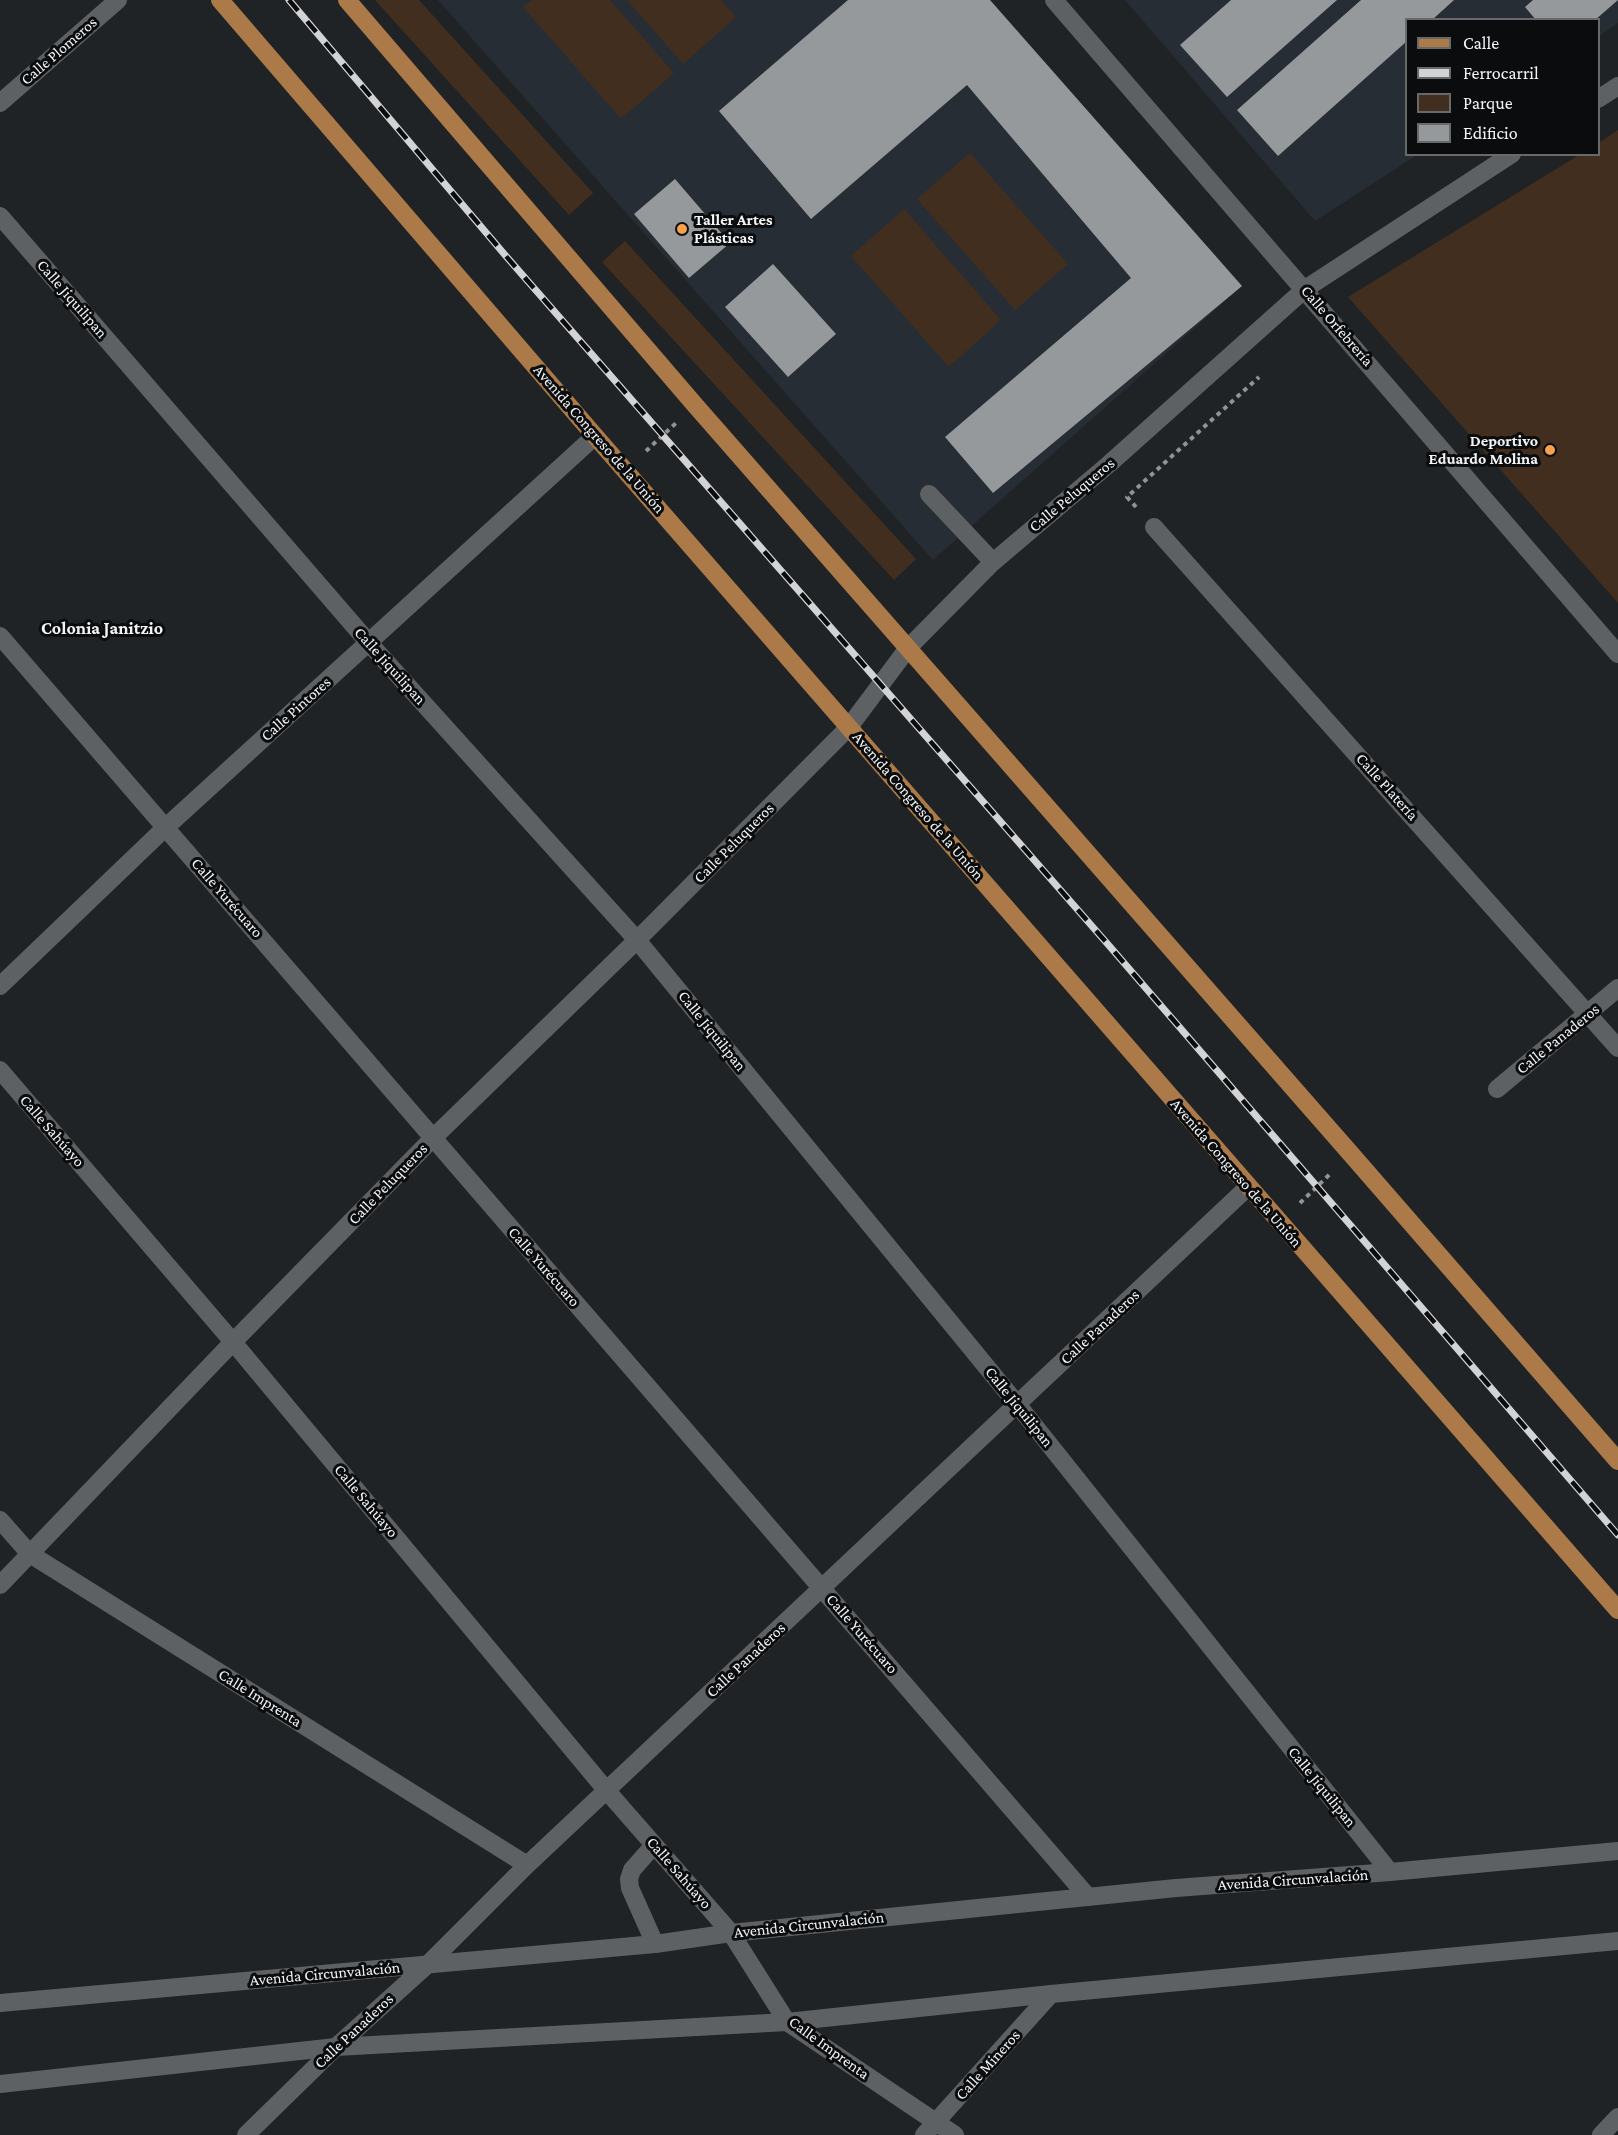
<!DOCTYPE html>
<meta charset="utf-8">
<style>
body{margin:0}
#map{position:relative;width:1618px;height:2135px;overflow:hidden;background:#202325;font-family:"Crimson Pro",serif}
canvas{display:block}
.legend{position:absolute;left:1405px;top:18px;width:195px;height:138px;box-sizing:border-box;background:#0b0c0d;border:2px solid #68696a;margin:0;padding:8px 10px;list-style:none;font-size:18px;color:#f3f4f6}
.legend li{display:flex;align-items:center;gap:12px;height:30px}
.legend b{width:30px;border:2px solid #68696a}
</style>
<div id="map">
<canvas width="1618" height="2135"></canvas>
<ul class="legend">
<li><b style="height:8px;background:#ab7a48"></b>Calle</li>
<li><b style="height:8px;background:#d1d3d5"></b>Ferrocarril</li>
<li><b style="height:16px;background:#412e1f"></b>Parque</li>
<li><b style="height:16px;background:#96999c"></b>Edificio</li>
</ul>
</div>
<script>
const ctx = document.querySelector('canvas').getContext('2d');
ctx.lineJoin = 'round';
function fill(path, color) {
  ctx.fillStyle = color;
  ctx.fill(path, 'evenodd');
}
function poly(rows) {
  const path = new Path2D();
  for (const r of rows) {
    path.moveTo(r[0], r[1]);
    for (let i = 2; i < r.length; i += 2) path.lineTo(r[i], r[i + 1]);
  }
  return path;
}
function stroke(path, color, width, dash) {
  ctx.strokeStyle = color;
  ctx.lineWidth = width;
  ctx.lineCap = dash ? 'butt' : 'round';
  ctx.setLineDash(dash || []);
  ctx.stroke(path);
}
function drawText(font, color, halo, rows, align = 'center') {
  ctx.font = font + ' "Crimson Pro",serif';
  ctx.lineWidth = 6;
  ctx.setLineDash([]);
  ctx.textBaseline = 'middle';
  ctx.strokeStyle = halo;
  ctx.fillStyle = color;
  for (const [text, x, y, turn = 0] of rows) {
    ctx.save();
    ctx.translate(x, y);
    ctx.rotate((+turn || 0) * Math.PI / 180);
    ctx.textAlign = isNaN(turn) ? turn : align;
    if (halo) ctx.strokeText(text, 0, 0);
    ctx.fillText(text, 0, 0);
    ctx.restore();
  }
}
const built = poly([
 [438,0,990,0,1242,286,933,560],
 [1125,0,1618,0,1618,23,1599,36,1598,20,1406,20,1406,154,1417,155,1315,221]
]);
const green = poly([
 [375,0,419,0,593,193,569,215],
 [532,0,610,0,674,73,621,119,523,7],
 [627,0,721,0,736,17,683,64],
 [1618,130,1618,603,1348,297,1579,155,1598,154,1599,143],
 [970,153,1068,264,1015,310,917,199],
 [904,209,1001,320,949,367,851,256],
 [625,241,916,559,894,580,602,262]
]);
const building = poly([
 [848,0,990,0,1242,286,993,493,945,437,1131,278,967,85,811,219,719,111],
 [1231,0,1337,0,1227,97,1180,45],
 [1361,0,1454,0,1432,20,1406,20,1406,42,1278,156,1237,110],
 [1533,0,1618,0,1595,20,1536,20,1525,7],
 [675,179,730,243,689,278,634,214],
 [773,264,836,334,788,377,725,307]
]);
const path = poly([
 [646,451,676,423],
 [1136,507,1127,497,1259,377],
 [1300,1203,1331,1173]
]);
const service = poly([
 [929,494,993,562]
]);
const minor = poly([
 [1054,0,1618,654],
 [1598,99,1618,86],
 [0,103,118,0],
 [0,216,369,643,637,940,1017,1404,1390,1872],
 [1154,527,1618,1048],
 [0,636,1088,1897],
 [0,986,166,827,595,436],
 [0,1070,233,1342,607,1791,731,1933,787,2022,955,2135],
 [1497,1089,1618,988],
 [0,1520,30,1554,527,1865],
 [0,1585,233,1342,433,1138,637,940,849,727,908,648,993,562,1109,464,1305,289,1512,154],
 [654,1845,632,1870,629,1879,630,1888,655,1944],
 [246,2135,336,2047,427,1965,527,1865,1248,1187],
 [924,2135,1051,1994],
 [1601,2135,1618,2117]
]);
const secondary = poly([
 [0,2003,655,1944,731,1933,1176,1888,1390,1872,1618,1851],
 [0,2084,336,2047,787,2022,1051,1994,1618,1941]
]);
const primary = poly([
 [220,0,595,436,1618,1610],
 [347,0,695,405,1351,1154,1618,1461]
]);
const rail = poly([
 [289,0,505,255,1112,949,1618,1535]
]);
const markers = [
 [682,229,6,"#f9a04c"],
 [1550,450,6,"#f9a04c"]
];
const streetNames = [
 ["Calle Plomeros",59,51,-41],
 ["Calle Jiquilipan",72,299,49],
 ["Calle Orfebrería",1337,326,49],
 ["Avenida Congreso de la Unión",599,439,49],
 ["Calle Peluqueros",1072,495,-40],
 ["Calle Jiquilipan",390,666,48],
 ["Calle Pintores",296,709,-42],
 ["Calle Platería",1387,787,48],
 ["Avenida Congreso de la Unión",918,806,49],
 ["Calle Peluqueros",734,843,-45],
 ["Calle Yurécuaro",227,898,49],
 ["Calle Jiquilipan",712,1031,51],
 ["Calle Panaderos",1558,1039,-39],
 ["Calle Sahúayo",52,1131,49],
 ["Avenida Congreso de la Unión",1236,1173,49],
 ["Calle Peluqueros",388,1184,-46],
 ["Calle Yurécuaro",544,1267,49],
 ["Calle Panaderos",1100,1327,-43],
 ["Calle Jiquilipan",1019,1407,51],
 ["Calle Sahúayo",366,1501,50],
 ["Calle Yurécuaro",862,1634,49],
 ["Calle Panaderos",746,1660,-43],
 ["Calle Imprenta",260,1698,32],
 ["Calle Jiquilipan",1322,1787,51],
 ["Calle Sahúayo",679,1873,49],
 ["Avenida Circunvalación",1293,1880,-4],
 ["Avenida Circunvalación",809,1925,-6],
 ["Avenida Circunvalación",325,1974,-5],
 ["Calle Panaderos",354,2031,-43],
 ["Calle Imprenta",829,2048,36],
 ["Calle Mineros",988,2065,-48]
];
const poiNames = [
 ["Taller Artes",694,220],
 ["Plásticas",694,238],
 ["Deportivo",1538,441,"right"],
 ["Eduardo Molina",1538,459,"right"]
];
const neighbourhoodNames = [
 ["Colonia Janitzio",102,628]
];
fill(built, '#262d34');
fill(green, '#412e1f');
fill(building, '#96999c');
stroke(path, '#919395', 4, [4.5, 4.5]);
stroke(service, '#5e6163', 18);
stroke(minor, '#5e6163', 18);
stroke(secondary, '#5e6163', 18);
stroke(primary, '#ab7a48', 18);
stroke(rail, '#d1d3d5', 7);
stroke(rail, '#0b0c0d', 4.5, [14]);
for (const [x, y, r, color] of markers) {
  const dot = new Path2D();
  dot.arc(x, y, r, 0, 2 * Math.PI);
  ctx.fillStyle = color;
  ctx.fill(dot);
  stroke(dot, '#0b0c0d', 2);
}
drawText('16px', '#f3f4f6', '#0b0c0d', streetNames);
drawText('bold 16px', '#f3f4f6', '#0b0c0d', poiNames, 'left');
drawText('bold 18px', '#f3f4f6', '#0b0c0d', neighbourhoodNames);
</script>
